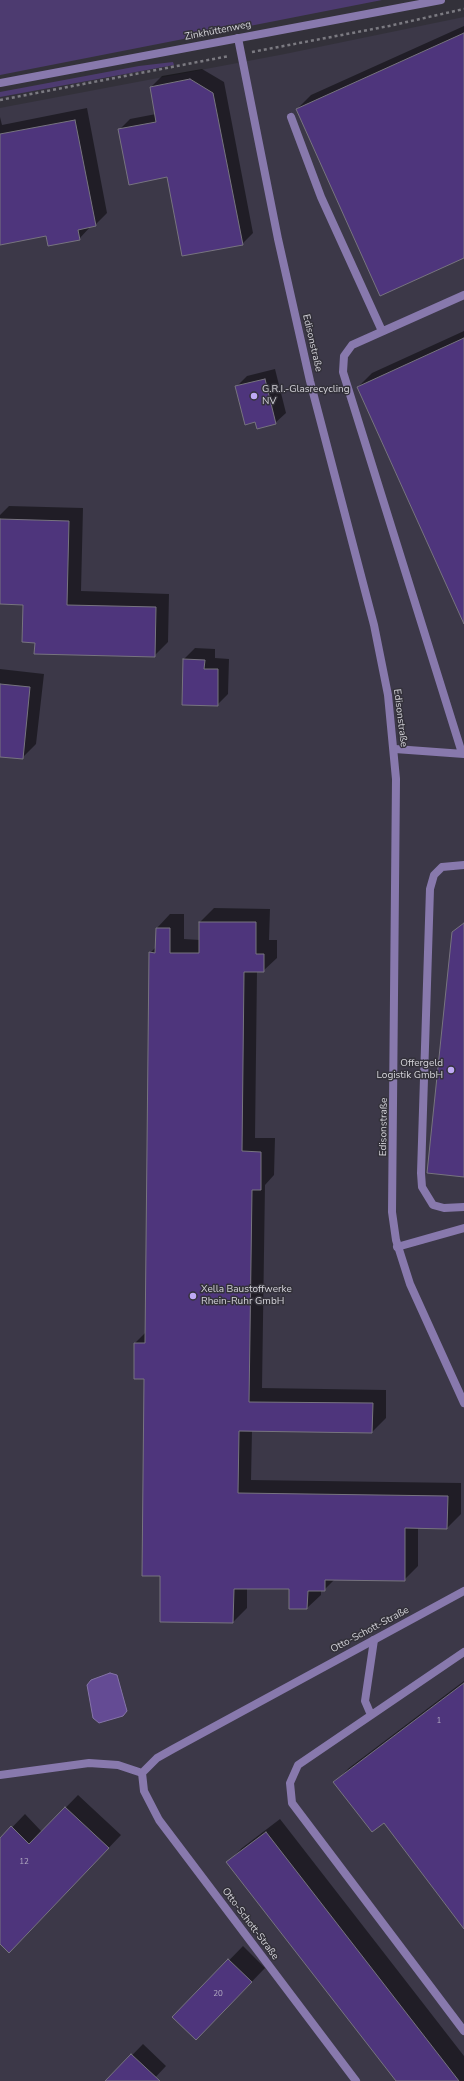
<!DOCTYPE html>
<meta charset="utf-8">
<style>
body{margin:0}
canvas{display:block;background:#33313a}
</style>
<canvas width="464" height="2081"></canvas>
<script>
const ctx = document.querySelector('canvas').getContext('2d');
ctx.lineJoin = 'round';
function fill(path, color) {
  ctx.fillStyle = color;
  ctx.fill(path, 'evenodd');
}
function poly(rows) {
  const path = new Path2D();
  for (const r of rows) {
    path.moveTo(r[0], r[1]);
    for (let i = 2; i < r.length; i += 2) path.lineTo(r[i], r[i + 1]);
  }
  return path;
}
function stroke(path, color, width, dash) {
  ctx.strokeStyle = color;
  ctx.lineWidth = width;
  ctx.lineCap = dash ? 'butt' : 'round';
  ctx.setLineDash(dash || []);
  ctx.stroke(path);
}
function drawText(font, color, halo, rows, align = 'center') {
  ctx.font = font + ' "Nunito Sans",sans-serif';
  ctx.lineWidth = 3;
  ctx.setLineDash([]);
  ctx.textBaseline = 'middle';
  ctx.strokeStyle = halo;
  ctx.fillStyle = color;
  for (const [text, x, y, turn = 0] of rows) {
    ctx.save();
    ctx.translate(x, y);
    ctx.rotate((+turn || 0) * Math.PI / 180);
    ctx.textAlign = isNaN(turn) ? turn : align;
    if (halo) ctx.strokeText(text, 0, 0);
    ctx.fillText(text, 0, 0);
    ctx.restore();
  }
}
const built = poly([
 [464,17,464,2081,0,2081,0,108,285,54]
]);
const green = poly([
 [0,0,382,0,0,75],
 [173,62,174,65,0,97,0,92,139,66]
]);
const water = poly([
 [110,1673,117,1675,127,1711,123,1716,99,1723,93,1718,87,1685,91,1680,110,1673]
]);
const shadow = poly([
 [464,26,464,257,297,109,311,95],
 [202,69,224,82,253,233,242,244,119,130,130,119,156,114,151,87,162,76],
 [87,108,107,213,95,225,91,226,79,239,46,235,0,244,0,117,2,125],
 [464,331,464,622,358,387,372,373],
 [275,369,286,413,275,423,256,421,237,386,247,376],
 [9,506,83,508,81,591,169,594,168,642,154,656,36,642,24,604,0,603,0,515],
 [195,648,215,649,215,658,229,659,228,694,217,705,184,659],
 [0,669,44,674,36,744,22,758,0,756],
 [214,908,270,909,269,940,277,940,277,958,263,971,257,971,255,1138,275,1138,274,1175,265,1185,262,1388,386,1390,386,1418,372,1432,252,1430,251,1480,461,1483,461,1514,447,1528,418,1527,418,1566,404,1580,335,1579,324,1590,321,1590,321,1595,307,1608,290,1588,247,1588,247,1608,233,1622,161,1575,145,1378,135,1343,146,1332,150,953,156,947,157,928,170,914,184,914,184,939,200,940,200,922],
 [464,1681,464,1927,384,1822,335,1782,349,1768],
 [78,1795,121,1835,22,1939,0,1943,0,1840,25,1814,42,1832],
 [280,1819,464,2056,464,2081,397,2081,228,1862,242,1848],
 [243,1946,265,1968,210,2025,174,2017],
 [143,2044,166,2066,152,2081,107,2081]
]);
const building = poly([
 [464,33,464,258,380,296,296,109,464,33],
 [190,79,213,93,243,245,182,256,167,177,129,185,118,129,156,122,150,87,190,79],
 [75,120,96,226,78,230,80,240,48,246,46,236,0,245,0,134,75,120],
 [464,338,464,624,357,387,464,338],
 [265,379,276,424,257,429,255,422,245,425,235,386,265,379],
 [0,519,69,521,67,605,156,607,155,657,34,654,35,643,22,642,23,605,0,604,0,519],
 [183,659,205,660,204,669,218,669,218,706,182,705,183,659],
 [0,684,30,687,23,759,0,757,0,684],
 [199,922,256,922,256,954,264,954,264,972,244,972,242,1151,261,1152,261,1190,252,1190,249,1402,373,1403,372,1433,239,1431,238,1493,448,1496,447,1529,405,1528,405,1581,325,1580,325,1591,308,1591,307,1609,289,1609,289,1589,234,1589,233,1623,160,1622,160,1576,142,1576,144,1379,134,1379,134,1343,145,1343,149,952,155,953,156,928,170,928,170,953,199,953,199,922],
 [464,923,464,1177,427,1173,452,932,464,923],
 [464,1683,464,1929,384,1823,372,1832,333,1782,464,1683],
 [65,1807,109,1848,9,1953,0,1944,0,1838,11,1826,29,1844,65,1807],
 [266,1832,459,2081,396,2081,226,1862,266,1832],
 [228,1959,252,1982,196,2040,172,2017,228,1959],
 [131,2054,160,2081,105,2081,131,2054]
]);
const path = poly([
 [252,52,389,26,464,9],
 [0,100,229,56]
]);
const service = poly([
 [291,117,321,197,382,331],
 [395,749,464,754],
 [462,753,343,372,344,356,352,345,464,295],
 [464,865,442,867,434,875,430,889,421,1173,422,1187,433,1205,444,1208,464,1207],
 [397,1247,464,1228],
 [464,1652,298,1765,290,1783,292,1803,464,2031],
 [371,1715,365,1701,374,1640]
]);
const minor = poly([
 [238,38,278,239,310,381,374,625,388,695,396,779,392,1212,396,1240,410,1284,464,1403],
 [142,1773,144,1791,159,1820,356,2081],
 [0,1775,89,1763,118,1765,142,1773,157,1758,173,1749,464,1591]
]);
const tertiary = poly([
 [0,83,441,0]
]);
const markers = [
 [254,396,4,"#bfa9f4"],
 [451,1070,4,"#bfa9f4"],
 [193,1296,4,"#bfa9f4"]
];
const numberNames = [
 ["1",439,1721],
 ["12",24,1862],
 ["20",218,1994]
];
const streetNames = [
 ["Zinkhüttenweg",218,31,-11],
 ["Edisonstraße",312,343,77],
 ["Edisonstraße",400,718,83],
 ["Edisonstraße",384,1127,-89],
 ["Otto-Schott-Straße",370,1630,-28],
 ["Otto-Schott-Straße",250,1924,53]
];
const poiNames = [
 ["G.R.I.-Glasrecycling",262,390],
 ["NV",262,402],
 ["Offergeld",443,1064,"right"],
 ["Logistik GmbH",443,1076,"right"],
 ["Xella Baustoffwerke",201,1290],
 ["Rhein-Ruhr GmbH",201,1302]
];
fill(built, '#3c3848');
fill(green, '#4d3b70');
fill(water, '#644b94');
stroke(water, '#8574a8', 1);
fill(shadow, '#0007');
fill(building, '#4e357c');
stroke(building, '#77747f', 1);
stroke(path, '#7b7a81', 2.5, [3, 3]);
stroke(service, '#8879ad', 8);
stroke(minor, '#8879ad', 8);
stroke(tertiary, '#8879ad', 8);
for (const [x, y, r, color] of markers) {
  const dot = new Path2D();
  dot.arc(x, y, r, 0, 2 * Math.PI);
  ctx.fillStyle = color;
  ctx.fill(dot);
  stroke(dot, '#33313a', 1.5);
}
drawText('8px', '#b2abc1', null, numberNames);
drawText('10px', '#d3d2d8', '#33313a', streetNames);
drawText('10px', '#d3d2d8', '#33313a', poiNames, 'left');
</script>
